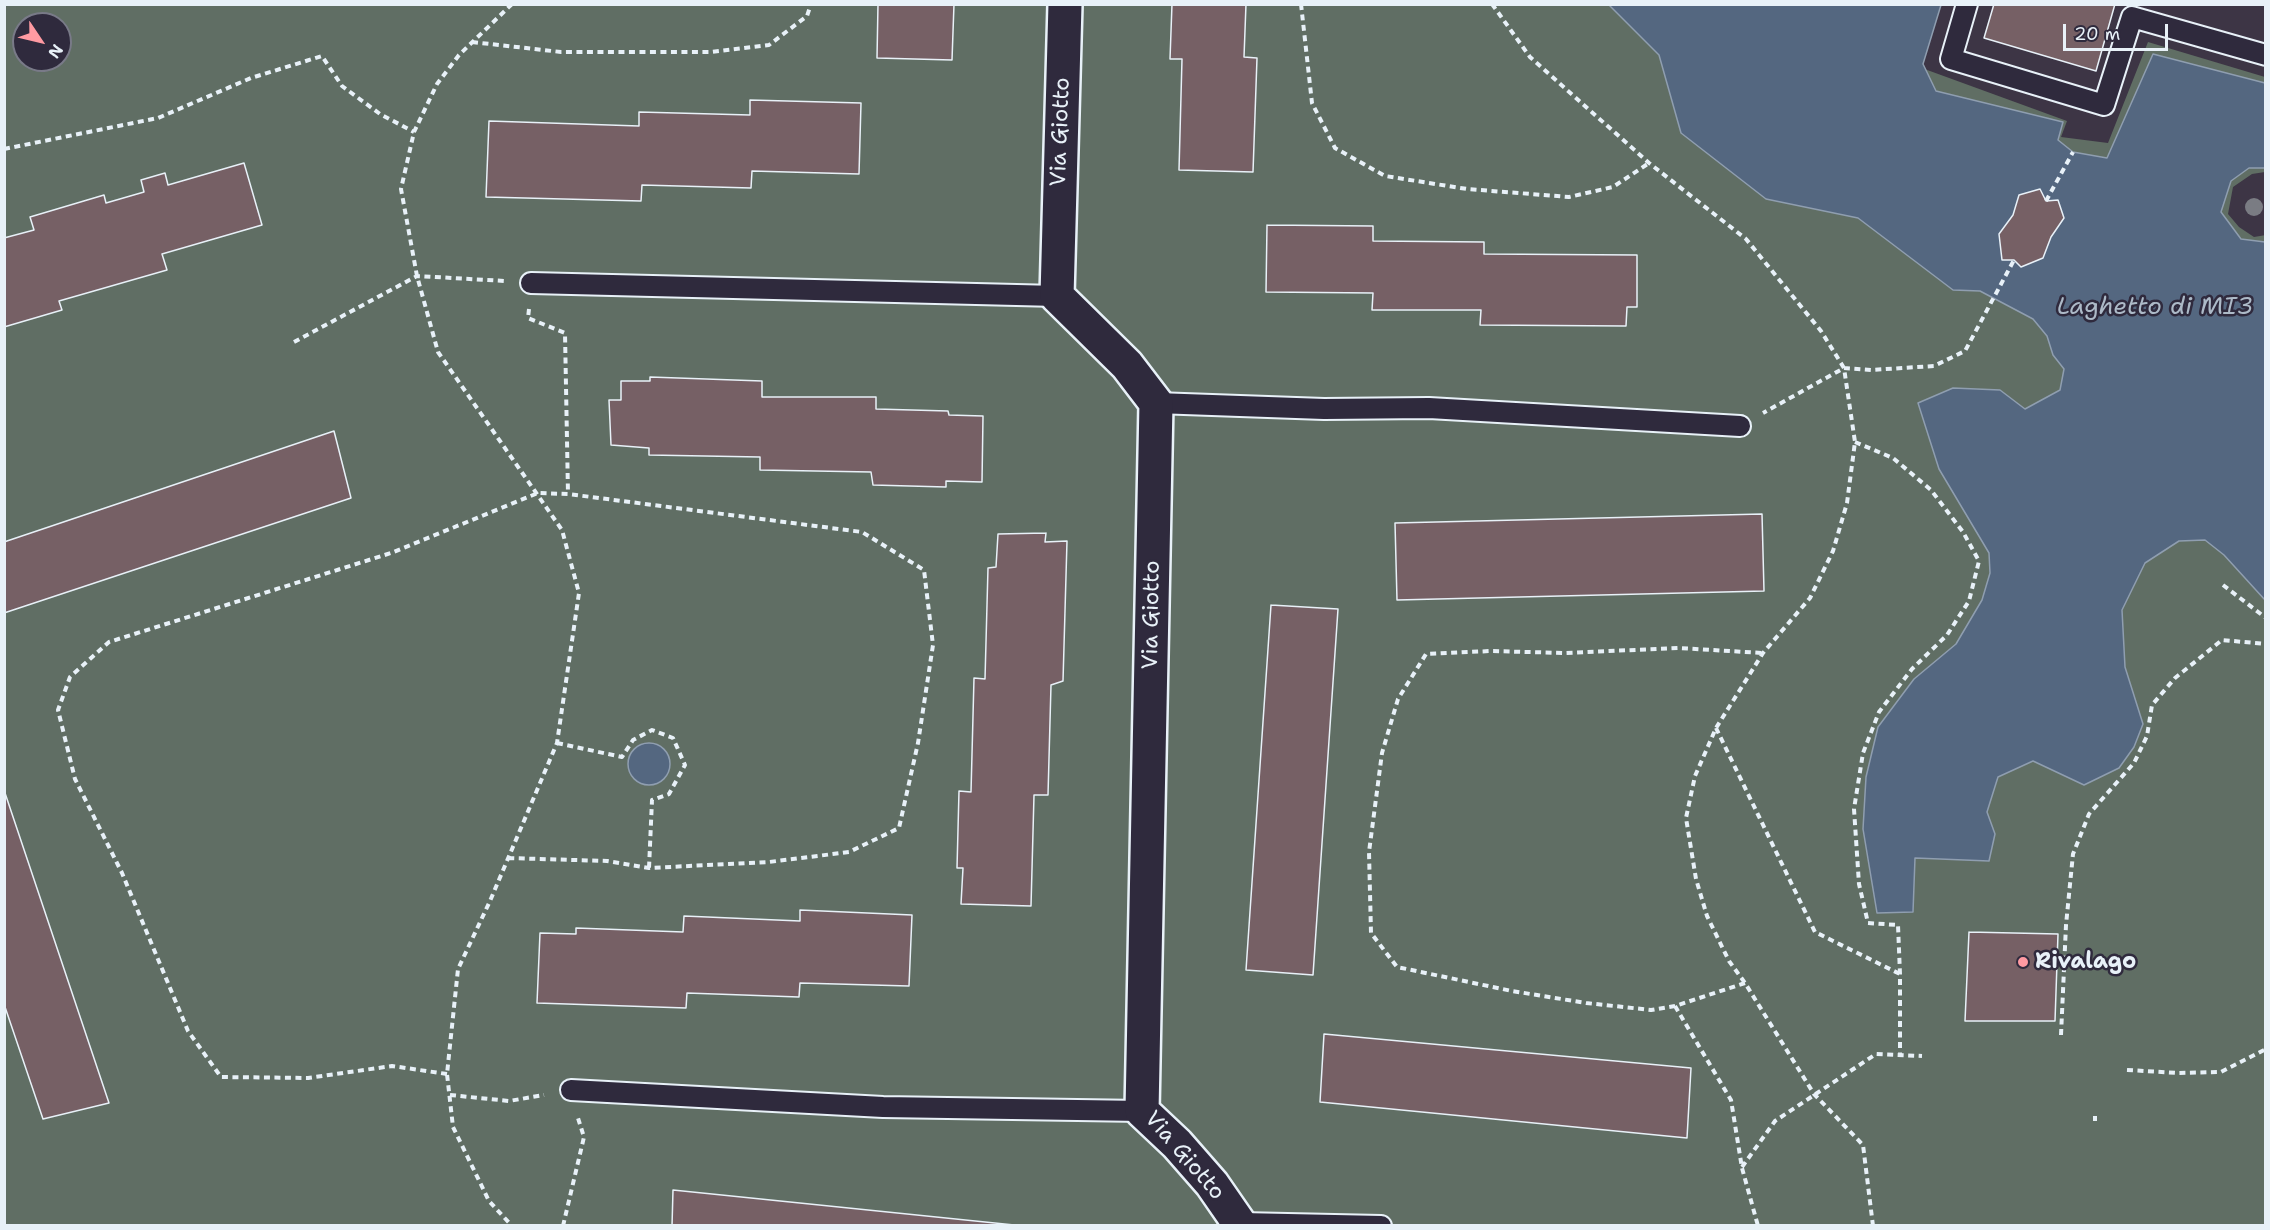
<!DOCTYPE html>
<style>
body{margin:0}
#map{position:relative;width:2270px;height:1230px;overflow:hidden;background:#3d3545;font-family:"Shantell Sans",sans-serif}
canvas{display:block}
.frame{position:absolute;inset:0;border:6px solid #e8f1f8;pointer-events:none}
.north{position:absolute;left:12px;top:12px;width:60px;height:60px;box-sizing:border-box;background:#2f2a3d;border:2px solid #797a88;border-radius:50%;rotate:125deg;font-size:16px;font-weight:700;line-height:24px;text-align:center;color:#e8f1f8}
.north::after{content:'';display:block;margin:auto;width:21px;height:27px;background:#ff9aa2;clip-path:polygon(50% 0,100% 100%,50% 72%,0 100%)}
.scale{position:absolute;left:2063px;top:24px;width:105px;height:27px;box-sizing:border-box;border:3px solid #e8f1f8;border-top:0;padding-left:8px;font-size:18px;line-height:21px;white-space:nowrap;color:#e8f1f8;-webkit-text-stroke:4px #2f2a3d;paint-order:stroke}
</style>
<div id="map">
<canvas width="2270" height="1230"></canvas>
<div class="frame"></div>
<div class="north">N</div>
<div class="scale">20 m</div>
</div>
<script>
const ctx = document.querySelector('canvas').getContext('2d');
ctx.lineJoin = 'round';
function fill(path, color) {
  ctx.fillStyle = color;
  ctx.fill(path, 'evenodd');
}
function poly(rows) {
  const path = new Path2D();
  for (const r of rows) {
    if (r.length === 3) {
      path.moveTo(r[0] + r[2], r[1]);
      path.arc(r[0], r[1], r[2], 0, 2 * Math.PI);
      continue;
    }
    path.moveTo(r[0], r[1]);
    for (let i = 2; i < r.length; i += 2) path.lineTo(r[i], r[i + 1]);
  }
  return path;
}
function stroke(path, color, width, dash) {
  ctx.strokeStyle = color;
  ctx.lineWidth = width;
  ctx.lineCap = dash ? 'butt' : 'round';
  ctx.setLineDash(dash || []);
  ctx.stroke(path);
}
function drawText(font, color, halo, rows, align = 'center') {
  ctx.font = font + ' "Shantell Sans",sans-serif';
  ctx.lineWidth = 5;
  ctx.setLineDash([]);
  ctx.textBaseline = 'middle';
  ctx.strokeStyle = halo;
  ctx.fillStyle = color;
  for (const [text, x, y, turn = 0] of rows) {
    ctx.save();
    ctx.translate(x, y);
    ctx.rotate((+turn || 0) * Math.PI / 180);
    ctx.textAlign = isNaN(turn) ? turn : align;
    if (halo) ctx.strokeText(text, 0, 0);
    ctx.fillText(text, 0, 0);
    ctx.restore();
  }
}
const green = poly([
 [1866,4,1873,4,1919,67,2067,121,2061,137,2108,143,2148,42,2265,77,2265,172,2252,174,2233,187,2228,214,2239,227,2254,237,2266,235,2265,1225,5,1226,5,5],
 [24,24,60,24,60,60,24,60]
]);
const water = poly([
 [1866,4,1941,5,1923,64,1936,91,2063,122,2058,140,2073,152,2107,158,2153,54,2265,83,2265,168,2249,168,2231,181,2221,212,2241,239,2265,242,2265,600,2224,555,2205,540,2179,541,2145,563,2122,610,2125,667,2143,724,2134,747,2119,768,2084,785,2033,761,1998,777,1987,812,1995,834,1989,861,1915,858,1913,912,1877,913,1863,829,1866,777,1878,727,1914,679,1956,644,1982,600,1990,573,1989,553,1939,469,1918,403,1953,388,2000,390,2025,409,2060,390,2064,369,2053,355,2047,336,2033,319,1980,291,1953,290,1858,218,1766,199,1681,133,1659,55,1609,5,1866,4],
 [649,764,21]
]);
const building = poly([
 [878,4,954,4,952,60,877,58,878,4],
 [1172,4,1246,4,1244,57,1257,58,1253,172,1179,170,1182,59,1170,59,1172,4],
 [1994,4,2115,4,2096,71,1984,38,1994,4],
 [750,100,861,103,859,174,752,171,751,188,642,185,641,201,486,197,489,121,639,126,639,112,750,115,750,100],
 [244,163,262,225,162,254,167,270,59,301,62,310,4,327,4,238,34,230,30,217,104,195,106,203,144,192,141,180,165,173,168,185,244,163],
 [2040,189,2046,201,2058,200,2064,218,2051,237,2043,258,2021,267,2014,260,2002,260,1999,234,2013,215,2019,195,2040,189],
 [1267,225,1373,226,1373,241,1484,242,1484,254,1637,255,1637,307,1627,307,1626,326,1480,325,1481,310,1372,310,1373,293,1266,292,1267,225],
 [650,377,762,381,762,397,876,397,876,409,948,411,949,415,983,416,982,482,946,481,946,487,873,485,871,472,760,470,760,457,649,455,649,448,611,445,609,400,621,400,621,381,650,381,650,377],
 [334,431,351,498,4,613,4,542,334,431],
 [1762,514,1764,591,1397,600,1395,523,1762,514],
 [1046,533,1045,542,1067,541,1063,681,1051,685,1048,795,1034,795,1031,906,961,904,963,868,957,868,959,791,971,792,974,678,985,679,988,568,996,567,998,534,1046,533],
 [1271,605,1338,609,1313,975,1246,970,1271,605],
 [4,790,109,1103,43,1119,4,1004,4,790],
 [800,910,912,915,909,986,800,983,799,997,687,993,686,1008,537,1003,540,933,576,934,576,928,683,932,684,916,800,921,800,910],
 [1969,932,2058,934,2055,1021,1965,1021,1969,932],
 [1324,1034,1691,1068,1687,1138,1320,1102,1324,1034],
 [673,1190,1024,1226,672,1226,673,1190]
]);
const path = poly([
 [512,4,459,55,437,84,414,132,401,189,417,276,438,352,562,530,579,593,557,743,490,901,458,969,447,1074,453,1127,489,1201,512,1226],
 [1301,4,1312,103,1335,148,1385,176,1467,189,1569,197,1613,187,1649,163],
 [1492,4,1530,57,1649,163,1746,239,1821,331,1844,368,1763,413],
 [472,42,561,52,711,52,769,45,807,16,811,4],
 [4,149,158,118,251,78,322,56,342,86,380,114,414,132],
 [2046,201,2073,152],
 [529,309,528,318,565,333,568,494],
 [294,342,417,276,505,281],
 [1855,442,1893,458,1931,490,1963,532,1979,561,1969,601,1947,635,1912,669,1879,712,1863,753,1854,809,1859,884,1868,923,1898,925,1900,974,1900,1055],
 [2223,585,2266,618],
 [1716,728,1815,932,1900,974],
 [557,743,622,757,633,740,652,730,673,738,685,765,669,794,652,800,649,868],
 [1745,983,1675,1006,1651,1010,1586,1003,1512,991,1397,967,1371,933,1369,852,1382,753,1398,699,1426,654,1491,651,1564,653,1679,648,1762,653],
 [1675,1006,1731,1100,1742,1168,1758,1226],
 [2061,1035,2066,925,2073,854,2089,814,2134,763,2147,736,2152,705,2175,678,2222,640,2266,644],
 [2127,1070,2178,1073,2221,1072,2266,1049],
 [447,1074,392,1066,308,1078,221,1077,188,1031,122,873,75,779,58,710,70,677,109,642,391,553,538,493,568,494,862,532,924,570,933,645,918,743,899,828,849,852,769,862,649,868,607,861,508,858],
 [450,1095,509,1101,544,1095],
 [2095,1116,2095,1121],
 [1742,1167,1775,1121,1876,1054,1922,1056],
 [563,1226,584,1137,578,1118],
 [1873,1226,1863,1145,1814,1094,1745,983,1729,961,1707,916,1696,879,1686,818,1695,776,1716,728,1763,653,1810,598,1833,551,1847,503,1855,442,1844,368,1871,370,1934,366,1965,351,2014,260]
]);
const lane = poly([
 [1967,4,1951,59,2104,105,2132,17,2266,55],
 [531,283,1057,296],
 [1156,403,1324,409,1429,408,1740,426],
 [571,1090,883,1107,1142,1111],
 [1241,1223,1381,1226]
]);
const street = poly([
 [1065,4,1057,296,1127,365,1156,403,1142,1111,1177,1144,1212,1184,1241,1226]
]);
const trees = [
 [2254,207]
];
const markers = [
 [2023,962,6,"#ff9aa2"]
];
const streetNames = [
 ["Via Giotto",1061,132,-88],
 ["Via Giotto",1152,615,-89],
 ["Via Giotto",1184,1156,49]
];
const poiNames = [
 ["Rivalago",2035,962]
];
const waterNames = [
 ["Laghetto di MI3",2155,308]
];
fill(green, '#606e64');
fill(water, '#546780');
stroke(water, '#8f9eb0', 1.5);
fill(building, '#766065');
stroke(building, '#e8f1f8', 1.5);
stroke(lane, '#e8f1f8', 24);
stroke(street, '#e8f1f8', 38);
stroke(path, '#e8f1f8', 4, [6, 4.5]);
stroke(lane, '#2f2a3d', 20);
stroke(street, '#2f2a3d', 33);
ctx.fillStyle = '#7a7c83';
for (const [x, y] of trees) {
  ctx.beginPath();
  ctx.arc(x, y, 9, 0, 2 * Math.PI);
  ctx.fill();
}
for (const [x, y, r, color] of markers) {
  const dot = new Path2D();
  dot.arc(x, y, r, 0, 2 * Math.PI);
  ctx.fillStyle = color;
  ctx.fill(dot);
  stroke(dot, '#2f2a3d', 2);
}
drawText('22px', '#e8f1f8', '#2f2a3d', streetNames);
drawText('bold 22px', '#e8f1f8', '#2f2a3d', poiNames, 'left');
drawText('italic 24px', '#adbac8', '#2f2a3d', waterNames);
</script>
